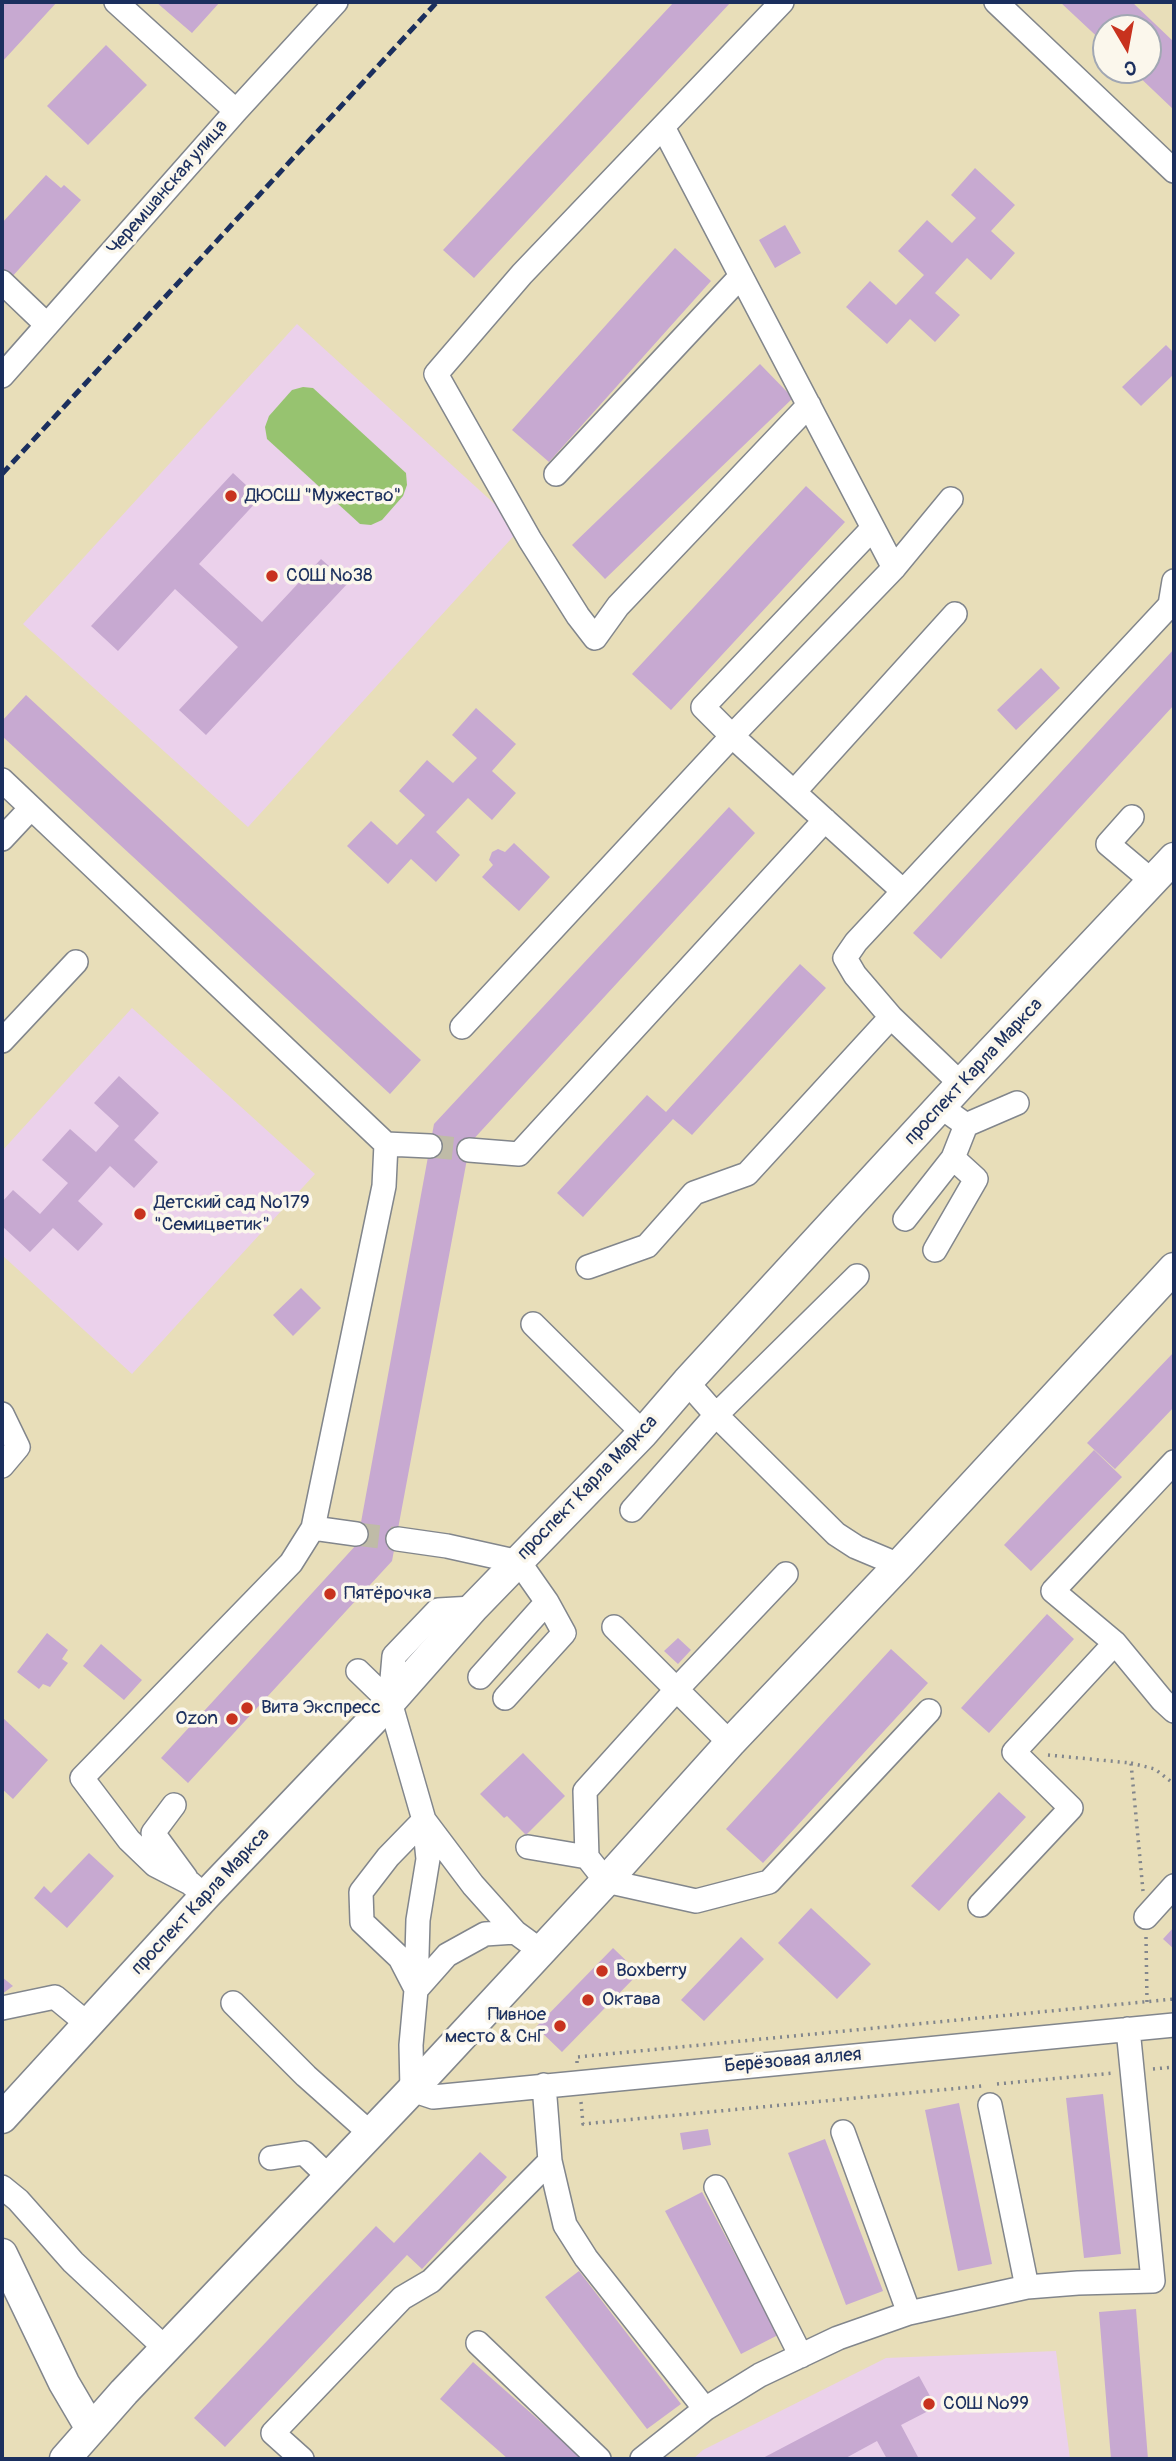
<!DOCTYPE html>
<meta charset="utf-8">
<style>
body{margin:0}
#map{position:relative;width:1176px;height:2461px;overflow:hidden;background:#e8deb9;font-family:Pangolin,sans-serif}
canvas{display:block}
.frame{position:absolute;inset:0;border:4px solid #1b2f5e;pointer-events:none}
.north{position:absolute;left:1092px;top:14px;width:70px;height:70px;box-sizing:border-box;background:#fbf7ec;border:2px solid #a1a7b3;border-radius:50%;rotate:170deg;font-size:19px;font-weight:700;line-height:28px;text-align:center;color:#1b2f5e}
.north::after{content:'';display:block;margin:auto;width:24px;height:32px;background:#c8321e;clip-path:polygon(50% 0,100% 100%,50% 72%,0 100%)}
</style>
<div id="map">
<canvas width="1176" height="2461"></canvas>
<div class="frame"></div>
<div class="north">С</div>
</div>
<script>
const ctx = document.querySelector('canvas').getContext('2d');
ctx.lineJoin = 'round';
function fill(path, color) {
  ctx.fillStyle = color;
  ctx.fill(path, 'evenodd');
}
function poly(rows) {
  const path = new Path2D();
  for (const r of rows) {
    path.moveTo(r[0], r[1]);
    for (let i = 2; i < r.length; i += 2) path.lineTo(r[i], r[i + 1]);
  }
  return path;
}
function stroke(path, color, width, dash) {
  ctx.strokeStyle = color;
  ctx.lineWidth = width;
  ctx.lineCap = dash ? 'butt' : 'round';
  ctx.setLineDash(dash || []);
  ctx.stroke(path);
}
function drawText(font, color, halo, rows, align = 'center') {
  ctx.font = font + ' Pangolin,sans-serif';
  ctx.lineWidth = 7;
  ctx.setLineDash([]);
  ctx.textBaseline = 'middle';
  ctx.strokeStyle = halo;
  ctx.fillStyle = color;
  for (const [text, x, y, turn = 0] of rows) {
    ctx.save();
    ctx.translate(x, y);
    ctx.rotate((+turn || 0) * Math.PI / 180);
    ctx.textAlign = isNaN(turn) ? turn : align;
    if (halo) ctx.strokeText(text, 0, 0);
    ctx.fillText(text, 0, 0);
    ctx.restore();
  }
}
const built = poly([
 [297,324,521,528,248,827,23,624],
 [132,1008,315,1174,132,1374,2,1255,2,1151],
 [1056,2351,1070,2459,693,2459,703,2450,886,2358]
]);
const green = poly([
 [303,387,313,388,406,473,407,485,403,496,382,520,371,525,360,524,267,439,265,427,269,416,292,390]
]);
const building = poly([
 [2,2,57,2,2,62],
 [156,2,220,2,192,33],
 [674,2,731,2,474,278,443,250],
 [1060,2,1132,2,1174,42,1174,110,1132,70,1148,70,1148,28,1106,28,1106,45],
 [106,45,147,85,88,145,47,106],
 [975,168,1015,205,991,231,1015,253,991,280,967,258,935,293,960,315,935,342,910,319,887,344,846,307,870,281,896,305,924,275,898,251,927,220,952,243,976,218,951,195],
 [46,175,61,188,64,185,81,200,2,288,2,223],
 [785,225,801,253,775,268,759,240],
 [675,248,711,281,549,462,512,430],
 [1166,345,1174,353,1174,374,1141,406,1122,387],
 [760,364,793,398,605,579,572,545],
 [233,473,260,498,199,564,262,622,321,559,348,583,206,735,179,710,238,647,175,589,118,651,91,626],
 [806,486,845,522,671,710,632,674],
 [1174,649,1174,705,941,959,913,933],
 [1041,668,1060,688,1016,730,997,710],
 [26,695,421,1060,390,1094,2,736,2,721],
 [476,708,516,744,492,771,516,793,492,820,468,798,436,832,460,855,436,882,411,859,388,884,347,846,371,821,397,845,425,815,399,791,427,760,453,783,477,758,452,735],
 [729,807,755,833,470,1143,392,1561,188,1783,161,1758,357,1544,434,1124],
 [514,843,550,877,519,911,482,877,493,865,489,860,492,852,498,849,505,852],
 [800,964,826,988,692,1135,673,1119,583,1217,557,1193,647,1095,666,1112],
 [119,1076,159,1113,134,1140,158,1162,134,1188,110,1166,78,1201,103,1224,78,1251,53,1228,30,1252,2,1226,2,1202,13,1190,40,1214,68,1183,42,1160,70,1129,96,1152,119,1126,94,1103],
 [301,1288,321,1308,293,1336,273,1315],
 [1174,1352,1174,1407,1115,1469,1087,1443],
 [1094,1450,1122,1477,1031,1571,1004,1545],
 [1047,1614,1074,1639,989,1733,961,1708],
 [47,1633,68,1650,62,1659,68,1663,50,1687,43,1684,39,1689,17,1672],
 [678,1638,691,1650,678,1664,664,1651],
 [101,1644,142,1680,124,1700,83,1666],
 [891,1649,928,1683,763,1863,726,1829],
 [2,1717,48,1760,13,1799,2,1789],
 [523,1753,565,1796,526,1835,507,1816,504,1818,480,1794],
 [999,1792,1026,1817,939,1911,911,1886],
 [89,1853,114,1876,67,1928,34,1898,44,1886,51,1893],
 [811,1908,871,1964,837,1999,778,1943],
 [1174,1927,1174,1949,1163,1939],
 [741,1937,764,1959,704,2021,681,2000],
 [613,1948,639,1973,562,2052,536,2027],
 [2,1977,13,1986,2,1994],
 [1103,2094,1121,2254,1084,2258,1066,2098],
 [959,2103,992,2264,958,2271,925,2110],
 [708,2129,711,2145,683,2150,680,2133],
 [825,2139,883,2291,846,2305,788,2153],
 [480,2152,507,2177,422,2269,407,2255,225,2447,194,2418,376,2226,394,2243],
 [702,2192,778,2335,741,2354,665,2211],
 [579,2271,681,2404,647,2429,545,2297],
 [1136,2309,1148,2459,1111,2459,1099,2312],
 [473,2362,583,2459,508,2459,440,2399],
 [919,2376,936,2407,901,2425,919,2459,887,2459,877,2441,844,2459,761,2459]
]);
const minorTunnel = poly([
 [430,1146,469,1150],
 [356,1534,398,1539]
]);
const path = poly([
 [1048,1755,1131,1763,1143,1891],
 [1131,1763,1155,1769,1174,1784],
 [1146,1937,1147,2002],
 [577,2063,577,2057,1174,1999],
 [1153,2069,1174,2067],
 [997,2084,1114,2073],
 [581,2102,583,2124,982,2086]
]);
const minor = poly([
 [116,2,236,111],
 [782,2,522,274,436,374,530,540,578,616,595,638,618,606,809,405],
 [996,2,1174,171],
 [663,127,894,568],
 [2,282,47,325],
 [2,376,236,111,336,2],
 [556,474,741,276],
 [873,528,703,707,732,736,903,891],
 [2,780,386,1144,384,1186,313,1528,291,1563,82,1778,129,1840,155,1865,190,1883,205,1896],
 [794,792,955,614],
 [1132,817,1108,844,1152,881],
 [2,839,31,808],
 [462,1027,732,736,894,568,951,499],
 [2,1041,76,962],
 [961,1084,891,1017,855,975,845,958,856,942,1170,605,1174,581],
 [966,1125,1017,1103],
 [386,1144,430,1146],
 [469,1150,519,1154,825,820],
 [905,1219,953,1158,966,1125,941,1107],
 [935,1250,976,1179,953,1158],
 [588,1267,647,1246,694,1193,747,1174,891,1017],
 [533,1324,643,1433],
 [687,1382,716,1415,836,1534,856,1547,899,1565],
 [2,1414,18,1447,2,1466],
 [632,1510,716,1415,857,1276],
 [313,1528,356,1534],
 [398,1539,447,1546,519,1562,547,1602,480,1677],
 [786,1574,677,1689,585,1791,587,1857,606,1881,696,1901,769,1882,929,1711],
 [473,1608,438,1610,394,1656,390,1702,424,1820,428,1859,418,1920,416,1990,411,2045,412,2090,433,2097,1174,2025],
 [614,1627,730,1743],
 [1115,1643,1162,1700,1174,1711],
 [358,1671,390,1702],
 [505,1698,564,1633,547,1602],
 [174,1805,153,1833,186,1878],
 [528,1847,587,1857],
 [980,1905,1071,1808,1014,1752,1115,1643,1053,1591,1174,1462],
 [1146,1917,1174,1886],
 [415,1987,400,1958,362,1922,361,1892,388,1857,424,1820,473,1885,515,1932,541,1951],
 [416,1990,447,1955,485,1934,515,1932],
 [233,2003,306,2076,370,2133],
 [2,2008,55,1997,89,2025],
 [544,2085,550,2161,565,2225,586,2258,705,2409],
 [990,2105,1027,2287],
 [843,2132,909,2313],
 [271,2158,304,2153,329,2177],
 [2,2187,18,2200,73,2262,166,2349],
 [716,2187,801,2356],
 [478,2343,599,2459],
 [302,2459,273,2433,402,2298,431,2281,550,2161],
 [642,2459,705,2409,760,2375,838,2338,909,2313,1027,2287,1078,2283,1153,2281,1128,2029]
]);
const major = poly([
 [2,2118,205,1896,390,1702,473,1608,643,1433,687,1382,961,1084,1174,858],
 [2,2254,64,2383,91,2429],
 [65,2459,124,2392,412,2090,606,1881,730,1743,899,1565,1174,1268]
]);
const rail = poly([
 [2,474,437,2]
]);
const markers = [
 [231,496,7,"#c8321e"],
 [272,576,7,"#c8321e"],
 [140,1214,7,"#c8321e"],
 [330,1594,7,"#c8321e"],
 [247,1708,7,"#c8321e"],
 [232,1719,7,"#c8321e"],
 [602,1971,7,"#c8321e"],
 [588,2000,7,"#c8321e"],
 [560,2026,7,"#c8321e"],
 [929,2404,7,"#c8321e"]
];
const streetNames = [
 ["Черемшанская улица",168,188,-49],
 ["проспект Карла Маркса",974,1072,-47],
 ["проспект Карла Маркса",588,1488,-46],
 ["проспект Карла Маркса",201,1902,-47],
 ["Берёзовая аллея",793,2061,-5]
];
const poiNames = [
 ["ДЮСШ \"Мужество\"",245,496],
 ["СОШ №38",286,576],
 ["Детский сад №179",154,1203],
 ["\"Семицветик\"",154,1225],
 ["Пятёрочка",344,1594],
 ["Вита Экспресс",261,1708],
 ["Ozon",218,1719,"right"],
 ["Boxberry",616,1971],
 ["Октава",602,2000],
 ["Пивное",546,2015,"right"],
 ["место & СнГ",546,2037,"right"],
 ["СОШ №99",943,2404]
];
fill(built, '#ebd1eb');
fill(green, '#97c370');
fill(building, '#c7a9d1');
stroke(minorTunnel, '#bfbba7', 23, [23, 11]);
stroke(minor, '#82868c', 26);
stroke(major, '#82868c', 33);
stroke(path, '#82868c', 3.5, [2, 5]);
stroke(minor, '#fff', 23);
stroke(major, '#fff', 30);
stroke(rail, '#1b2f5e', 5, [10, 5]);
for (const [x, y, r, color] of markers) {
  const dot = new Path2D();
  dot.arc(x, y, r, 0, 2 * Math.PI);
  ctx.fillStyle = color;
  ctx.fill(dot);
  stroke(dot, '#fbf7ec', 2.5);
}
drawText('19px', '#1b2f5e', '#fbf7ec', streetNames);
drawText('19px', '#1b2f5e', '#fbf7ec', poiNames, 'left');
</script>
